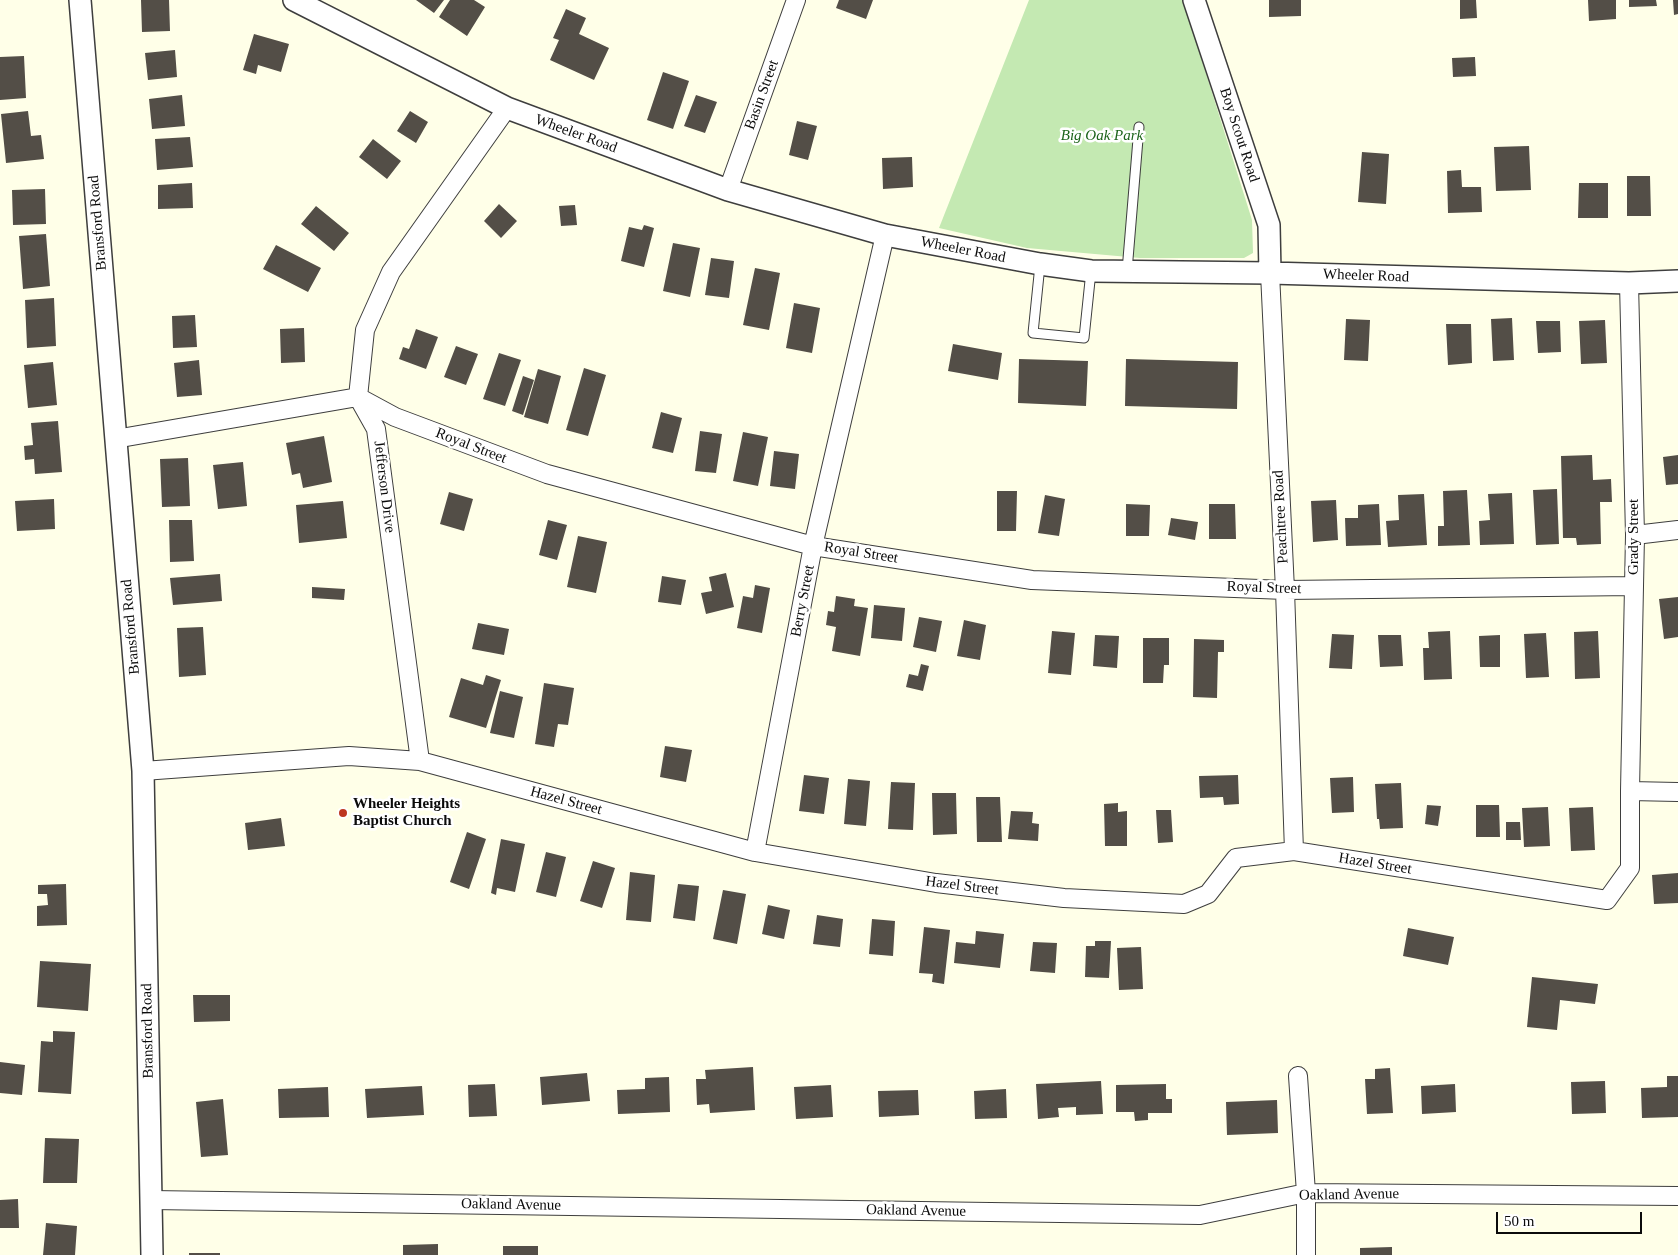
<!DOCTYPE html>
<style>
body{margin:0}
#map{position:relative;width:1678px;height:1255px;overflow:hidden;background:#ffffe8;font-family:Georgia,serif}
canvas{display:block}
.scale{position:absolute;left:1496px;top:1212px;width:146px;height:22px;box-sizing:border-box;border:2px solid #0b0b0b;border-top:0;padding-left:6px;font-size:15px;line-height:18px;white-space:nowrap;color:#0b0b0b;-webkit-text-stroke:4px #fff;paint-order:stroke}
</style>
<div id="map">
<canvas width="1678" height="1255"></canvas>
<div class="scale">50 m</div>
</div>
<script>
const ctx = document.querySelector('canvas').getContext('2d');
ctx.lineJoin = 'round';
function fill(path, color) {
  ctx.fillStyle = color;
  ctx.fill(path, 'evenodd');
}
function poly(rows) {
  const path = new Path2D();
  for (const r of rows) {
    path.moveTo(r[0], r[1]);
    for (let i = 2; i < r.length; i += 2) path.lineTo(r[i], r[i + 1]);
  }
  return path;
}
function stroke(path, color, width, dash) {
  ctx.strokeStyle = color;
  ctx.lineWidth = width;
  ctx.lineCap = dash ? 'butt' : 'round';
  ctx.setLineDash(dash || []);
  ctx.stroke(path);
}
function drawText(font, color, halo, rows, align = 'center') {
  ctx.font = font + ' Georgia,serif';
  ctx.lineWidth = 5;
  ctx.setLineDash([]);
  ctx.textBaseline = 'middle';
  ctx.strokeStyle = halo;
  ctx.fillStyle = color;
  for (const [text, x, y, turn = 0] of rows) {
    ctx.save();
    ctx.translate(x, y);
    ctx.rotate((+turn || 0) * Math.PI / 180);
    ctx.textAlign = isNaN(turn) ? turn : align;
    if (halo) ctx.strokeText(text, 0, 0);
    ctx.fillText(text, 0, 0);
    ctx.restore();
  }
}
const green = poly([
 [1029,0,1183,0,1252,220,1253,253,1244,258,1140,258,1027,248,939,228]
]);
const building = poly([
 [141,0,169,0,170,31,142,32],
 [416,0,444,0,434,13],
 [450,0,474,0,485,7,467,36,439,17],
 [839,0,873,0,866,19,836,8],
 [1269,0,1301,0,1301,16,1269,17],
 [1460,0,1476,0,1477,18,1460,19],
 [1588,0,1616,0,1616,19,1589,21],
 [1629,0,1656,0,1657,6,1629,7],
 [1673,0,1678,0,1678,14,1674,15],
 [566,9,586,18,579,34,609,48,594,80,550,60,559,40,553,38],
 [254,34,289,44,281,72,258,65,256,74,243,70],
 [175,50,177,77,148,80,145,53],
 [24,56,26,98,0,100,0,57],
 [1475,57,1476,76,1453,77,1452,58],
 [663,72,689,81,673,129,647,120],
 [182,95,185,126,152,129,149,99],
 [696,95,717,102,705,133,684,126],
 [28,111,31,136,41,135,44,159,6,163,1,114],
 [410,111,428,122,416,143,397,131],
 [797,121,817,126,808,160,789,155],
 [190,137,193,167,157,170,155,139],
 [373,139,401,161,387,179,359,157],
 [1529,146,1531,190,1496,191,1494,147],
 [1362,152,1389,154,1386,204,1358,202],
 [912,157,913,187,883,189,882,158],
 [1461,170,1462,187,1481,187,1482,212,1448,213,1447,171],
 [1627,176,1650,176,1651,216,1627,216],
 [192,183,193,208,158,209,158,185],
 [1579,183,1608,183,1608,218,1578,218],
 [45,189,46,224,13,225,12,190],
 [499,204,517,221,501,238,484,221],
 [575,205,577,225,561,226,559,206],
 [316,206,349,233,334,251,301,224],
 [644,225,654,228,644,267,621,261,629,227,642,230],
 [46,234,50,286,23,289,19,236],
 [673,243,700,248,690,297,663,291],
 [276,245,321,268,308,292,263,269],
 [711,258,734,261,729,298,705,295],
 [755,268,780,273,769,330,743,325],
 [54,298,56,346,27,348,25,300],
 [794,303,820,308,812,353,786,348],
 [195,315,197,347,173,348,172,316],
 [1512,318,1514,360,1493,361,1491,319],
 [1346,319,1370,320,1368,361,1344,360],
 [1605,320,1607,363,1581,364,1579,321],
 [1536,321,1560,321,1561,352,1538,353],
 [1446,324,1471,324,1472,363,1448,365],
 [304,328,305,362,281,363,280,329],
 [416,329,438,337,426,369,399,359,403,347,409,349],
 [953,344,1002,353,998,380,948,371],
 [456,346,478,354,466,385,444,377],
 [499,353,521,360,505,406,483,399],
 [1019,359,1088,361,1086,406,1018,403],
 [1126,359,1238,362,1237,409,1125,406],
 [199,360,202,395,177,397,174,363],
 [53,362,57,405,28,408,24,365],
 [584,368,606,375,588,436,566,430],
 [538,369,561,376,548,424,524,417],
 [523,376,534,380,523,415,512,411],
 [661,412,682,418,673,453,652,448],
 [58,421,62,472,35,474,34,459,25,460,24,446,33,445,31,423],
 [700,431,722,434,716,473,695,471],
 [743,432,768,437,758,486,733,481],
 [324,436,332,482,303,488,300,473,292,475,286,443],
 [774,451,799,454,795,489,770,486],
 [1592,455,1593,480,1611,479,1612,502,1600,502,1601,544,1577,545,1576,538,1563,538,1561,456],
 [1678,455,1678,484,1666,485,1663,457],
 [188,458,190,506,162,507,160,459],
 [243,462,247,506,218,509,213,465],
 [1557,489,1559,544,1536,545,1533,490],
 [1467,490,1470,545,1438,546,1438,526,1444,526,1443,491],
 [997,491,1017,491,1016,531,997,531],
 [449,492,473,499,464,531,440,524],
 [1512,493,1514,544,1480,545,1479,521,1490,520,1488,494],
 [1424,494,1427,545,1388,547,1386,521,1399,520,1398,495],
 [1045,495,1065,499,1059,536,1038,533],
 [54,499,55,529,17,531,15,501],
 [1336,500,1338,540,1313,542,1311,501],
 [343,501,347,538,299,543,296,505],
 [1126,504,1150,505,1149,536,1126,536],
 [1209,504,1235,504,1236,539,1209,539],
 [1379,504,1381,545,1346,546,1345,518,1358,518,1358,505],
 [1171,518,1198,522,1195,540,1168,535],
 [169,520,192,520,194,561,170,562],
 [548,520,567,525,557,560,539,555],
 [578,536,607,542,596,593,567,587],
 [726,573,734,607,706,614,701,593,712,591,709,577],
 [220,574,222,601,173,605,170,578],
 [662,576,686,580,681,605,658,602],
 [755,585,770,588,762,633,737,628,743,596,753,598],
 [312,587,345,589,344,600,312,598],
 [836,596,855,599,854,606,868,608,860,656,832,651,836,627,826,625,828,611,834,612],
 [1678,597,1678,637,1664,639,1659,599],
 [874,605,905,608,902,641,871,638],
 [919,617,942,621,936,652,913,647],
 [964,620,986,625,980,660,957,656],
 [478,623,509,629,504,655,472,649],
 [203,627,206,675,179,677,177,628],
 [1052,631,1075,633,1071,675,1048,673],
 [1450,631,1452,679,1424,680,1423,648,1429,648,1428,632],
 [1598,631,1600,678,1575,679,1574,632],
 [1546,633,1549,677,1526,678,1524,634],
 [1332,634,1354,635,1352,669,1329,668],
 [1095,635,1119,636,1117,668,1093,666],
 [1378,635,1401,635,1403,666,1380,667],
 [1500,635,1500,667,1480,667,1479,636],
 [1143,638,1169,638,1169,665,1164,665,1163,683,1143,683],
 [1194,639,1224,640,1224,652,1218,652,1217,698,1193,697],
 [921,664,929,666,923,691,906,687,909,674,918,676],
 [486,675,501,680,486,728,449,717,461,678,483,685],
 [544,683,574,688,568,725,558,724,554,747,535,744],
 [500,691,523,697,514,738,490,733],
 [665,746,692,750,686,782,660,777],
 [804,775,829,778,824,814,799,811],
 [1238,775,1239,804,1224,805,1223,797,1200,798,1199,776],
 [1353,777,1354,812,1332,813,1330,778],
 [848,779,870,781,866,826,844,824],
 [891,782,915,783,913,830,888,829],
 [1401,783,1403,828,1380,829,1379,819,1377,819,1375,784],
 [932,793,956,793,957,834,933,835],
 [976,797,1000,797,1002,842,977,842],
 [1118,803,1118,812,1127,811,1127,846,1105,846,1104,804],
 [1427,805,1441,806,1438,826,1425,824],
 [1476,805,1499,805,1500,837,1476,837],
 [1548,807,1550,846,1524,847,1522,808],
 [1593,807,1595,850,1571,851,1569,808],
 [1156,810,1171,810,1173,842,1158,843],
 [1011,811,1033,812,1032,823,1039,824,1038,841,1008,839],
 [281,818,285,846,248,850,245,823],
 [1506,822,1520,822,1521,840,1506,840],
 [467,832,486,839,469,889,450,882],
 [501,839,525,844,515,892,497,888,496,895,491,893],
 [546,852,566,857,556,897,536,892],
 [593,861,615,868,602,908,580,901],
 [630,872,655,875,651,922,626,920],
 [1678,873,1678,903,1654,904,1652,875],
 [66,884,67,925,37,926,37,906,48,905,47,894,38,894,38,885],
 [678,884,699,886,695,921,673,918],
 [723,890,746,894,737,944,713,939],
 [768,905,790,910,784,939,762,934],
 [817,915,843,919,840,947,813,944],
 [872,919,895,921,893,956,869,954],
 [924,927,950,930,944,984,932,982,933,974,919,973],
 [1408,928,1454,937,1448,965,1403,956],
 [976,931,1004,934,1000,968,954,963,956,942,975,944],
 [1095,941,1111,941,1109,978,1085,977,1086,946,1095,946],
 [1033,942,1057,943,1055,973,1030,971],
 [1141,947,1143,989,1119,990,1117,948],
 [40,961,91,964,88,1011,37,1007],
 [1532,977,1598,984,1595,1004,1560,1000,1557,1030,1527,1027],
 [193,995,230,995,230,1021,194,1022],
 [53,1031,75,1032,71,1094,38,1092,41,1041,53,1042],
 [0,1062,25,1065,22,1095,0,1093],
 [753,1067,755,1110,710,1113,709,1104,697,1105,696,1079,706,1079,705,1070],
 [1390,1068,1393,1113,1367,1114,1365,1079,1375,1079,1375,1069],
 [587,1073,590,1101,542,1105,540,1077],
 [1667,1076,1678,1076,1678,1117,1642,1118,1641,1088,1667,1087],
 [669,1077,670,1112,618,1114,617,1090,645,1089,645,1078],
 [1101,1081,1103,1114,1076,1115,1076,1107,1058,1108,1059,1117,1038,1119,1036,1084],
 [1605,1081,1606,1113,1572,1114,1571,1082],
 [495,1084,497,1116,469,1117,468,1085],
 [1166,1084,1166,1099,1172,1099,1172,1113,1148,1113,1148,1120,1135,1121,1134,1112,1116,1112,1116,1085],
 [1455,1084,1456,1112,1422,1114,1421,1086],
 [831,1085,833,1117,796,1119,794,1087],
 [422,1086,424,1115,367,1118,365,1089],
 [328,1087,329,1117,279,1118,278,1089],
 [1006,1089,1007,1118,975,1119,974,1091],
 [918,1090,919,1115,879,1117,878,1091],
 [223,1099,228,1155,201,1157,196,1102],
 [1277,1100,1278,1133,1227,1135,1226,1102],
 [45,1138,79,1139,77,1183,43,1183],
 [18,1199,19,1228,0,1228,0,1200],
 [46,1223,77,1226,75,1255,43,1255],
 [438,1244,438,1255,403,1255,403,1245],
 [503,1246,538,1246,538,1255,503,1255],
 [1392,1247,1392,1255,1360,1255,1360,1248],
 [189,1253,220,1253,220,1255,189,1255]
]);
const service = poly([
 [1040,265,1033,333,1084,338,1091,271],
 [1127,271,1139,127]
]);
const minor = poly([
 [728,190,796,0],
 [1270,273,1285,590,1294,851],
 [1629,283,1635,535,1630,791],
 [115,439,358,397,395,417,547,474,813,546,1032,580,1285,590,1634,586],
 [1635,535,1678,530],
 [420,761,376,429,358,397,365,330,391,272,507,108],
 [143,771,349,756,420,761,755,852,936,883,1064,898,1184,904,1208,894,1236,858,1294,851,1607,900,1630,868,1630,791,1678,792],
 [755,852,813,546,885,235],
 [1298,1076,1306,1193,1306,1255],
 [151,1200,1200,1215,1306,1193,1678,1196]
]);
const tertiary = poly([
 [80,0,143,771,152,1255],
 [294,0,507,108,728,190,885,235,1040,264,1091,271,1270,273,1629,283,1678,281],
 [1194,0,1269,225,1270,273]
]);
const markers = [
 [343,813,5,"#bd3620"]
];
const streetNames = [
 ["Basin Street",762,95,-70],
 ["Wheeler Road",576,134,20],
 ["Boy Scout Road",1239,135,72],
 ["Bransford Road",98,223,-95],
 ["Wheeler Road",963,250,11],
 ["Wheeler Road",1366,276,2],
 ["Royal Street",471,446,21],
 ["Jefferson Drive",384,487,83],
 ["Peachtree Road",1281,517,-93],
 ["Grady Street",1634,537,-90],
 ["Royal Street",861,553,9],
 ["Royal Street",1264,588,2],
 ["Berry Street",803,601,-79],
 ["Bransford Road",131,627,-95],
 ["Hazel Street",566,801,15],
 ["Hazel Street",1375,864,9],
 ["Hazel Street",962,886,7],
 ["Bransford Road",148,1031,-91],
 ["Oakland Avenue",1349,1195,-1],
 ["Oakland Avenue",511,1205,1],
 ["Oakland Avenue",916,1211,1]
];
const parkNames = [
 ["Big Oak Park",1102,136]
];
const poiNames = [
 ["Wheeler Heights",353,804],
 ["Baptist Church",353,821]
];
fill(green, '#c4e9b2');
fill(building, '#534e47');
stroke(service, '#3e3e3e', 11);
stroke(minor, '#3e3e3e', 20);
stroke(tertiary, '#3e3e3e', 24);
stroke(service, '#fff', 9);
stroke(minor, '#fff', 18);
stroke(tertiary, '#fff', 21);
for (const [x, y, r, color] of markers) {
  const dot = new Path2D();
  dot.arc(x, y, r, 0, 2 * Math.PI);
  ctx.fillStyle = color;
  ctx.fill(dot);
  stroke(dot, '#fff', 2);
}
drawText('15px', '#0b0b0b', '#fff', streetNames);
drawText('italic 15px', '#1c631a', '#fff', parkNames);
drawText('bold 15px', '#0b0b0b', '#fff', poiNames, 'left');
</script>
